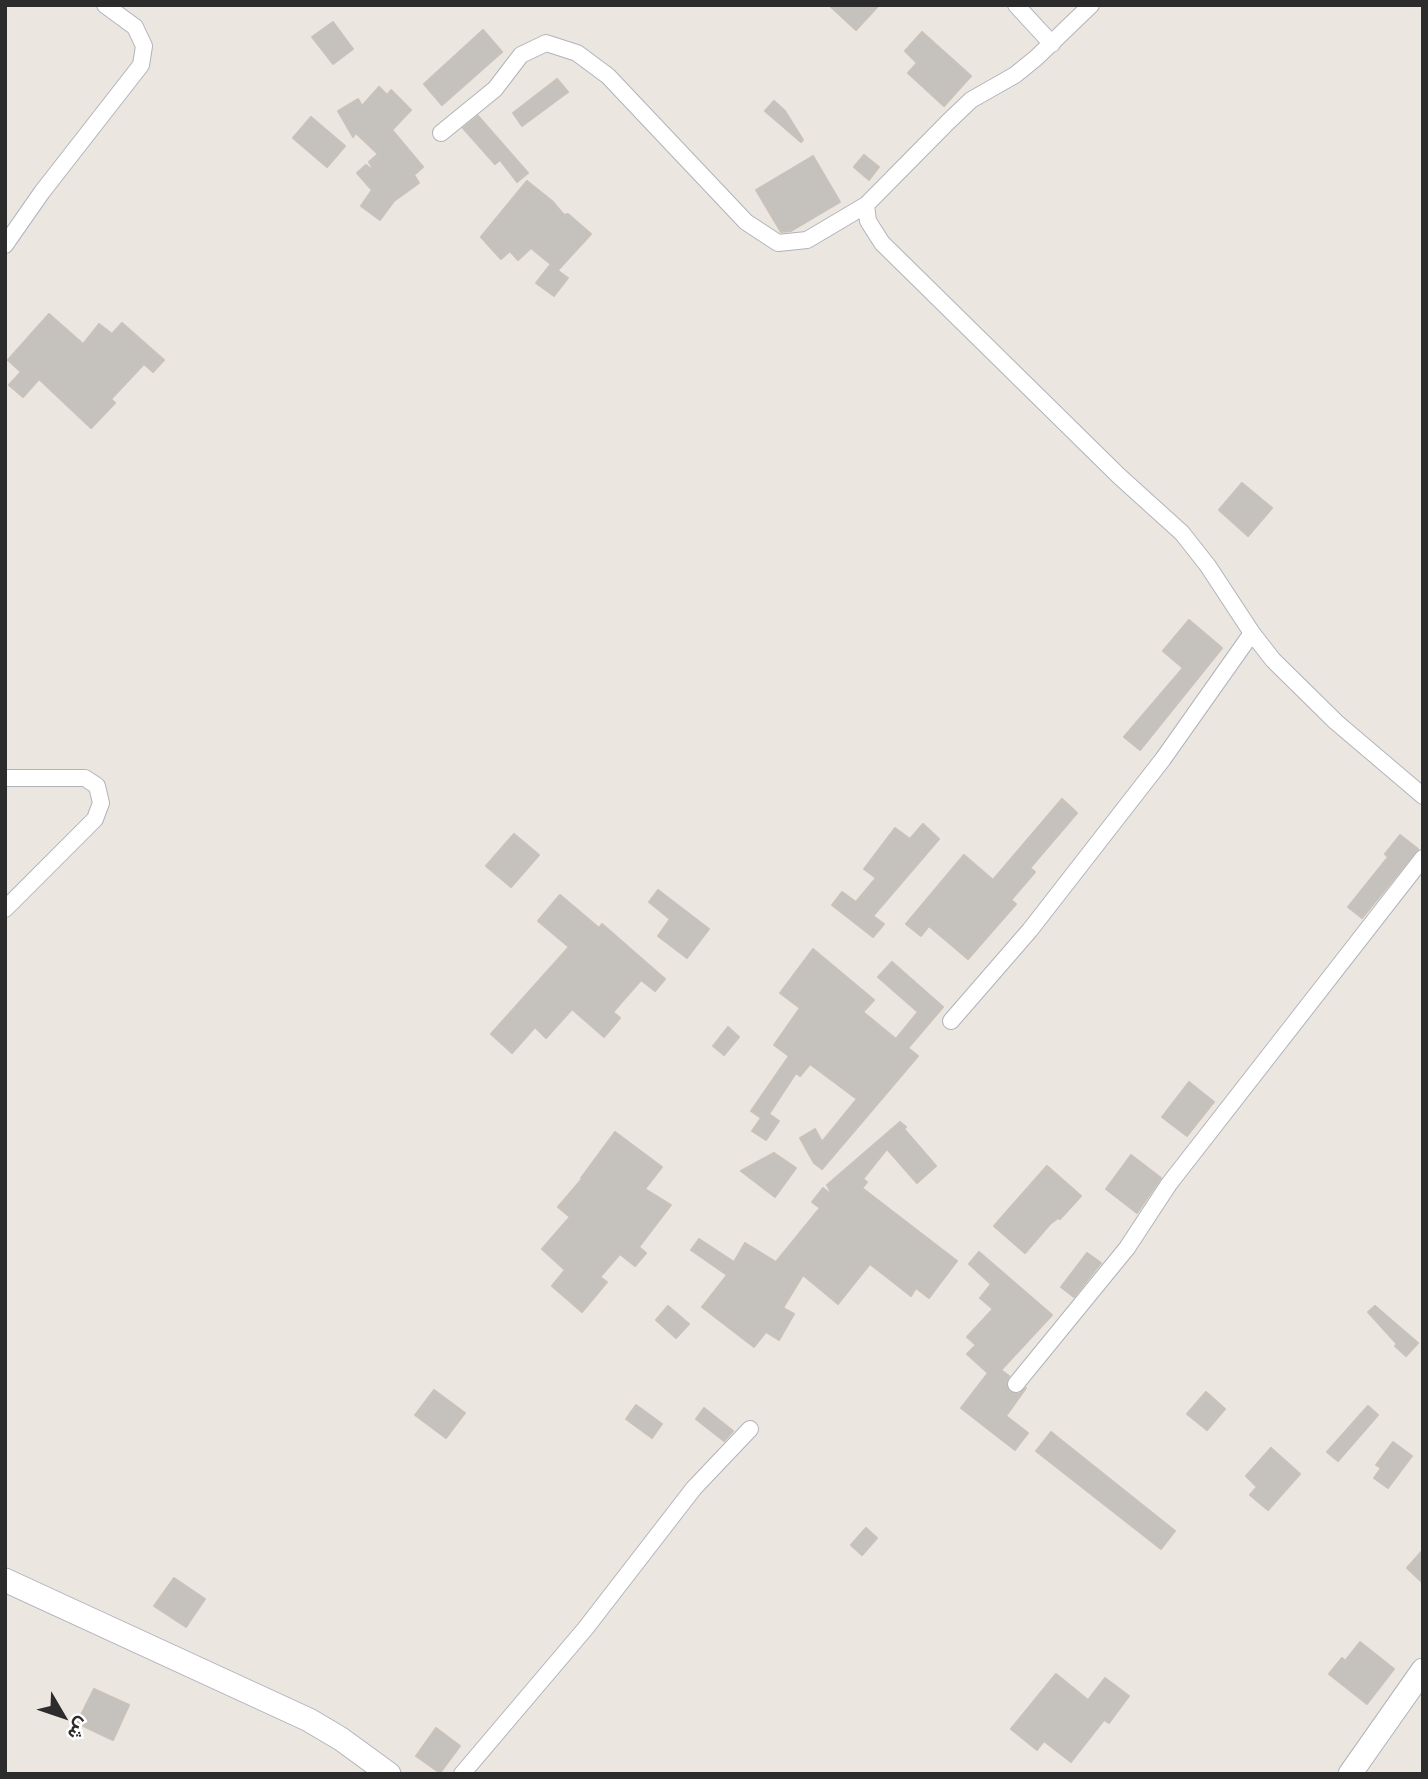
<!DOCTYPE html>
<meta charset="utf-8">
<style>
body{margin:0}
#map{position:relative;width:1428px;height:1779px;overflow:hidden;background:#ece6e1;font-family:"Open Sans",Vazirmatn,sans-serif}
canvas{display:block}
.frame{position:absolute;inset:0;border:7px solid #2c2c2c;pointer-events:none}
.north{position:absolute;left:28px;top:1681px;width:70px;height:70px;-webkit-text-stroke:5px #fff;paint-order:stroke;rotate:129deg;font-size:19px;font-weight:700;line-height:28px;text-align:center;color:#2c2c2c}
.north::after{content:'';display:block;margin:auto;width:24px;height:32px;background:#2c2c2c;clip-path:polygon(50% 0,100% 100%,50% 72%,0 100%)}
</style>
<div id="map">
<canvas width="1428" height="1779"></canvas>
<div class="frame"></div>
<div class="north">ش</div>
</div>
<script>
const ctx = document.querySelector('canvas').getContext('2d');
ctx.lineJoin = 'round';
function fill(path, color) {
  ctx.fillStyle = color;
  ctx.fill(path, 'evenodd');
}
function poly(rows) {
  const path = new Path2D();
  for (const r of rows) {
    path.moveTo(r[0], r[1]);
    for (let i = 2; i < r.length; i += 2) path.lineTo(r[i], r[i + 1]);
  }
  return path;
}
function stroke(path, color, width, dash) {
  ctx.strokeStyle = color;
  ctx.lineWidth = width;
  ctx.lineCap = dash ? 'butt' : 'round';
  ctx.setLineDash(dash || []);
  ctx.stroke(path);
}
const building = poly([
 [829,5,879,5,856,30,829,5],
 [333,22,353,49,333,64,312,37,333,22],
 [483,30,502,52,442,105,424,84,483,30],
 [922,32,971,76,944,106,908,73,917,63,905,51,922,32],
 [557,79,568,92,522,126,513,113,557,79],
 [379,87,387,95,391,90,411,110,392,130,423,167,414,175,419,183,394,201,380,220,361,206,372,190,357,173,366,165,375,172,369,162,378,154,356,133,353,137,338,111,358,99,362,106,379,87],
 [774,101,785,111,803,140,801,142,765,111,774,101],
 [478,116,528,173,517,182,500,160,495,164,463,128,478,116],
 [311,117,345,146,327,167,293,138,311,117],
 [864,155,879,167,869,180,854,167,864,155],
 [813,156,840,202,791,231,781,232,756,190,813,156],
 [527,181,552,201,564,215,568,214,591,234,558,270,531,248,518,260,510,251,501,259,481,237,527,181],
 [550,265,568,278,554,296,536,283,550,265],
 [49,314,83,344,99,324,112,334,122,323,164,360,153,372,144,364,111,399,115,403,91,428,39,379,23,397,9,385,21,372,8,360,49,314],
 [1242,483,1272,508,1248,536,1219,510,1242,483],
 [1189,620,1222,648,1140,750,1124,737,1183,668,1163,651,1189,620],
 [1062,799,1077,813,1030,868,1035,872,1011,900,1016,904,968,959,929,926,921,936,906,924,964,855,993,880,1062,799],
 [923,824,939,839,873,916,884,924,873,937,832,905,842,892,856,902,876,878,864,869,895,828,910,839,923,824],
 [514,834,539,855,511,887,486,866,514,834],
 [1400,835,1418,849,1362,918,1348,907,1388,857,1385,854,1400,835],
 [658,890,709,929,687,958,658,936,670,919,649,902,658,890],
 [560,895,599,928,602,924,665,979,655,991,641,980,613,1012,620,1018,604,1037,572,1009,546,1038,535,1027,512,1053,491,1034,569,947,538,921,560,895],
 [813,949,874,1000,863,1012,896,1039,918,1012,878,977,892,962,943,1007,908,1048,918,1056,822,1169,814,1163,800,1138,815,1129,822,1142,857,1099,810,1064,800,1076,796,1073,769,1114,779,1121,766,1140,752,1131,761,1118,751,1111,789,1056,774,1045,800,1008,780,993,813,949],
 [728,1027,739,1037,724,1055,713,1046,728,1027],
 [1189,1082,1214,1102,1187,1136,1162,1117,1189,1082],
 [900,1122,906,1127,904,1129,936,1166,917,1183,887,1149,863,1179,867,1182,862,1188,957,1261,929,1298,916,1288,911,1296,870,1264,838,1304,803,1275,783,1308,794,1314,779,1340,766,1332,754,1347,702,1307,727,1275,691,1250,699,1239,734,1262,745,1243,776,1262,820,1208,812,1202,823,1188,833,1196,827,1185,900,1122],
 [615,1132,662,1167,645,1189,671,1205,639,1247,646,1253,635,1266,620,1254,600,1277,607,1282,582,1312,552,1286,565,1270,542,1249,570,1217,558,1207,582,1179,581,1178,615,1132],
 [774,1153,796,1168,775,1197,741,1171,774,1153],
 [1131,1155,1161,1178,1137,1213,1106,1189,1131,1155],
 [1047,1166,1081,1196,1060,1219,1058,1218,1050,1224,1025,1253,994,1226,1047,1166],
 [979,1252,1052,1315,1001,1370,1009,1376,1006,1383,1010,1392,1019,1394,1026,1388,1006,1416,1028,1433,1015,1450,961,1408,988,1373,967,1354,976,1345,967,1337,993,1309,980,1298,991,1284,969,1264,979,1252],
 [1087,1253,1101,1263,1074,1297,1061,1287,1087,1253],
 [668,1306,689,1324,676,1338,656,1320,668,1306],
 [1375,1306,1418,1343,1406,1356,1395,1346,1397,1344,1368,1312,1375,1306],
 [434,1390,465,1413,446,1438,415,1415,434,1390],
 [1206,1392,1225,1409,1207,1430,1187,1414,1206,1392],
 [636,1405,662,1424,652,1438,626,1419,636,1405],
 [1368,1406,1378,1415,1338,1461,1327,1452,1368,1406],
 [704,1408,733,1431,724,1441,696,1419,704,1408],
 [1051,1432,1175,1531,1161,1549,1036,1451,1051,1432],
 [1393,1442,1412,1456,1388,1488,1374,1478,1381,1468,1376,1465,1393,1442],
 [1271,1448,1300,1474,1268,1510,1250,1495,1257,1487,1246,1476,1271,1448],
 [866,1528,877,1538,862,1555,851,1545,866,1528],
 [1423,1550,1423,1583,1407,1568,1423,1550],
 [174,1578,205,1599,186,1627,154,1606,174,1578],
 [1360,1642,1394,1669,1367,1704,1329,1674,1342,1658,1345,1661,1360,1642],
 [1056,1674,1088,1700,1105,1678,1129,1696,1109,1723,1104,1720,1071,1762,1044,1741,1037,1750,1011,1729,1056,1674],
 [94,1689,129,1705,113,1740,77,1723,94,1689],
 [436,1728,460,1746,440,1773,416,1756,436,1728]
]);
const street = poly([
 [1016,5,1052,44],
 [1091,5,1036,58,1015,75,971,100,948,122,866,205,868,221,882,243,1119,476,1182,533,1208,566,1252,633,1273,660,1336,722,1423,796],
 [441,133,495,89,521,55,546,43,577,53,608,76,746,222,778,243,807,240,866,205],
 [5,245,42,192,141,65,144,46,135,27,105,5],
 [5,778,85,778,97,786,101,803,95,819,5,909],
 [951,1021,1030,930,1163,759,1252,633],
 [1016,1384,1127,1248,1169,1184,1423,858],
 [462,1774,585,1629,694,1488,750,1429]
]);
const secondary = poly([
 [5,1580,309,1720,341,1739,389,1774],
 [1350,1774,1423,1670]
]);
fill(building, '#c5c1bc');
stroke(building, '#c8c2ba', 2);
stroke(street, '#b1b3bb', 18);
stroke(secondary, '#b1b3bb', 25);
stroke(street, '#fff', 16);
stroke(secondary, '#fff', 23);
</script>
